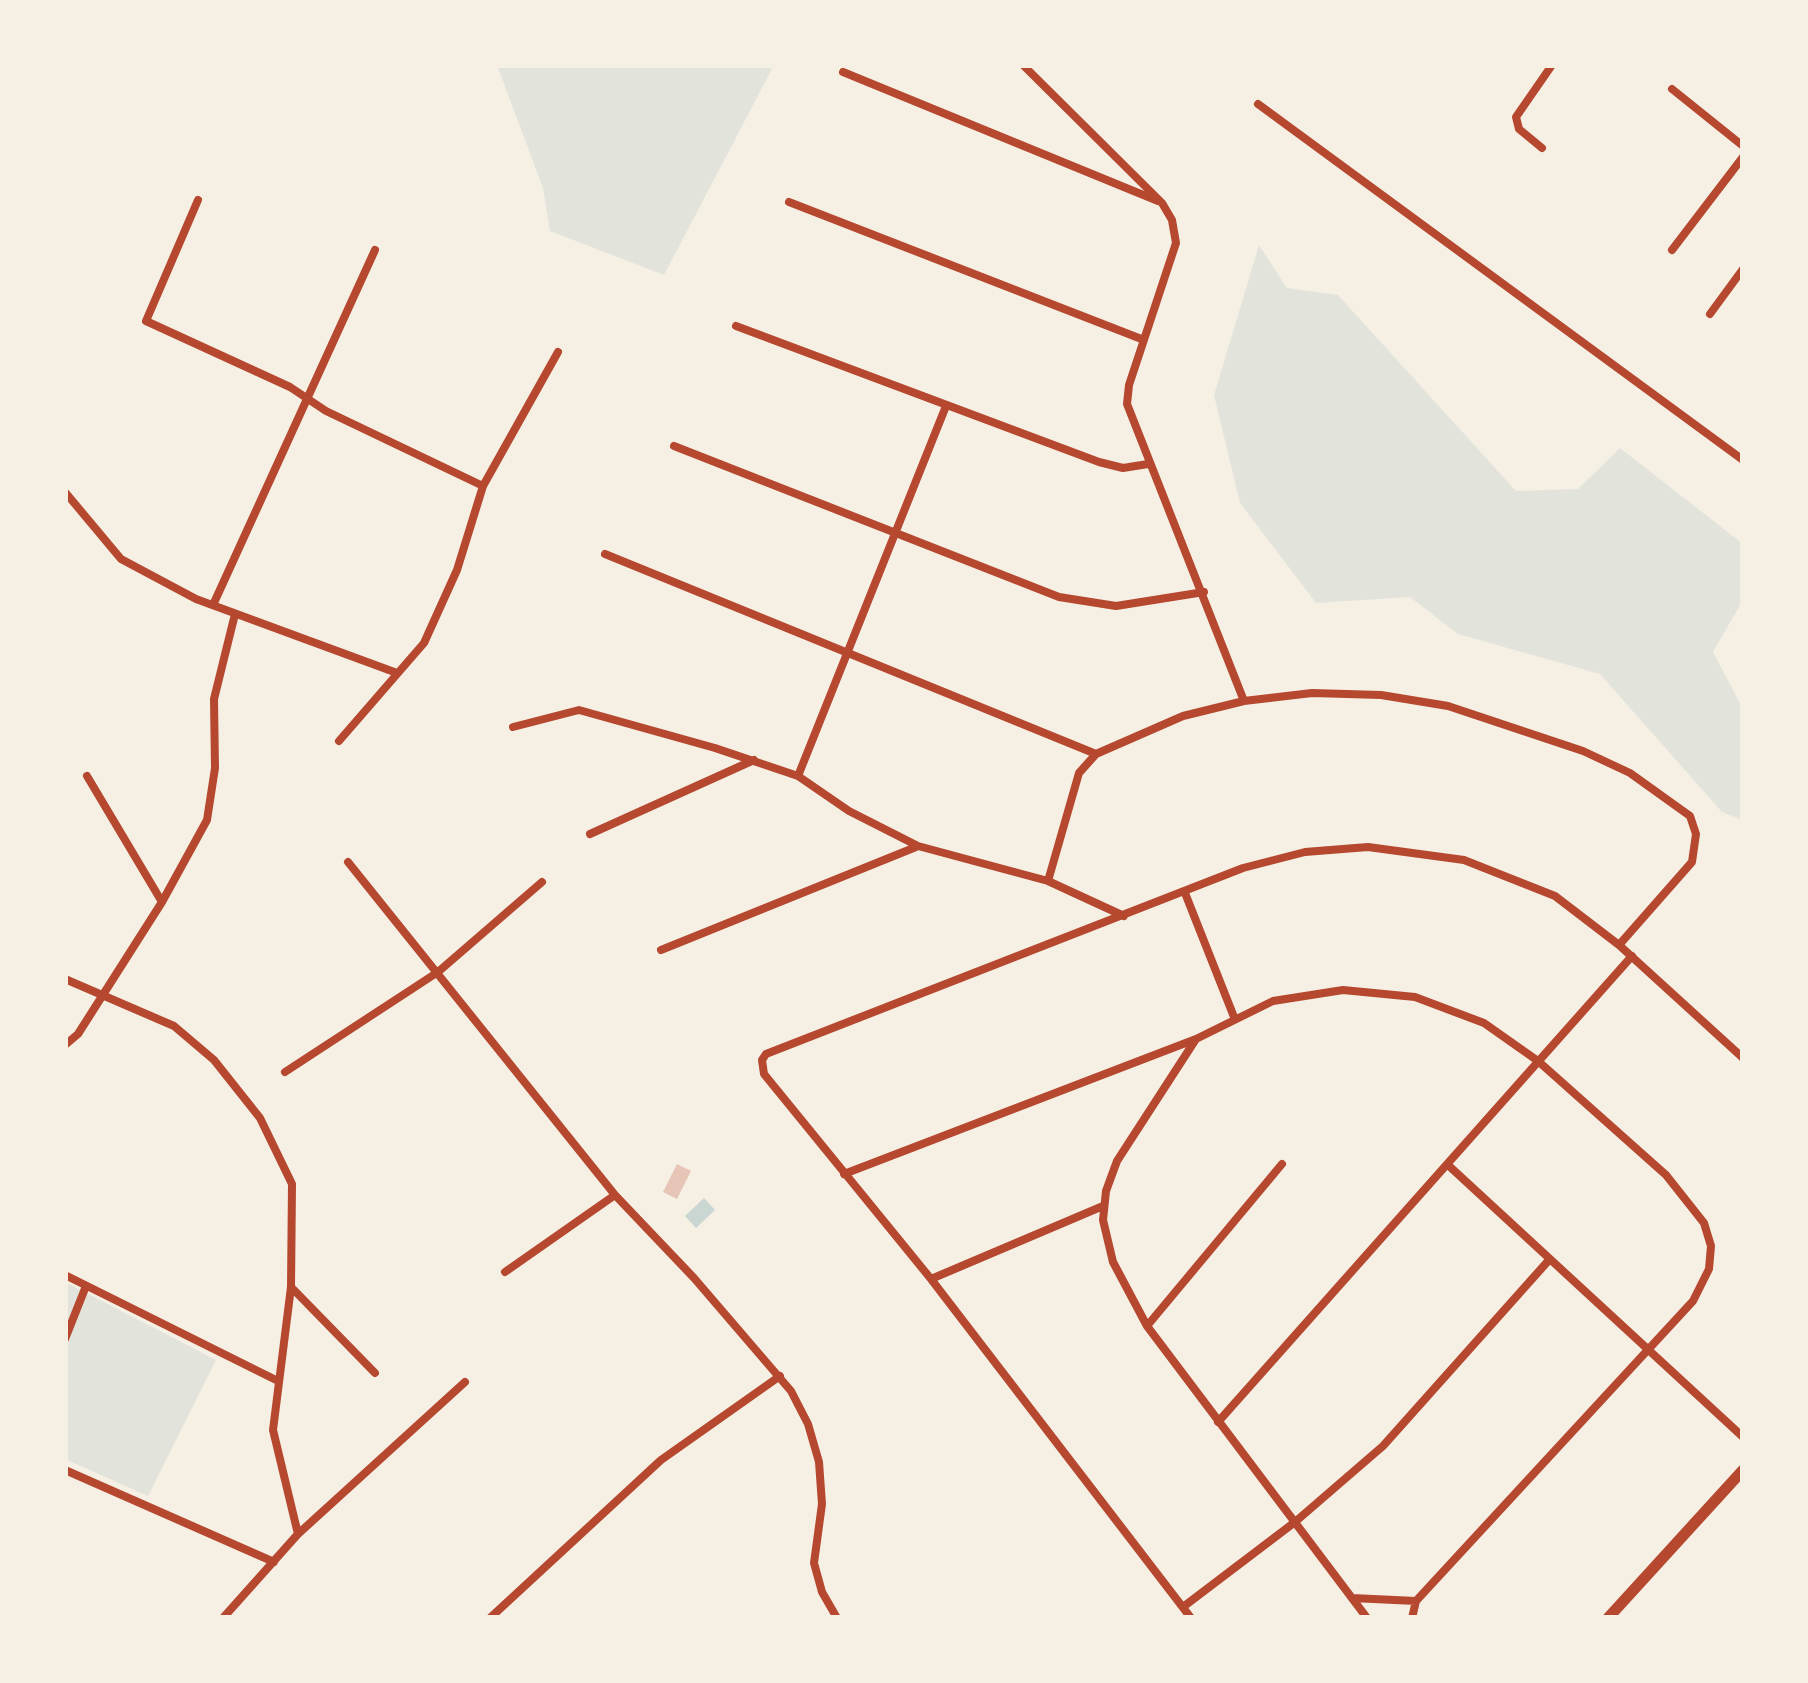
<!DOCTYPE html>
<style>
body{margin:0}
#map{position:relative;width:1808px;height:1683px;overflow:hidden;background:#f6efe4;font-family:"Space Grotesk",sans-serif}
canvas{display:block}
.frame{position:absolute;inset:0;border:68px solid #f6efe4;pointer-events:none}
</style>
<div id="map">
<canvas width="1808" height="1683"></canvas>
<div class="frame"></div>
</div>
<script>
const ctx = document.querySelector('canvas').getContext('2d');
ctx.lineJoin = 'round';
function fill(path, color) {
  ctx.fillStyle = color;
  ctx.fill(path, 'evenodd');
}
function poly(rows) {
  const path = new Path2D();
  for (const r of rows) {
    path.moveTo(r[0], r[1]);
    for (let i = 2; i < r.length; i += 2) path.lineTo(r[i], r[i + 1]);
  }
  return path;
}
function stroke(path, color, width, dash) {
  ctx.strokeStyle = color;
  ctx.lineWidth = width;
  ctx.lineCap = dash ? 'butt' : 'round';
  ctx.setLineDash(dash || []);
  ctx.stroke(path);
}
const green = poly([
 [497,65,774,65,664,275,550,231,543,188],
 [1259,245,1287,288,1338,295,1516,491,1578,489,1620,448,1743,544,1743,600,1713,652,1743,709,1743,820,1722,812,1600,674,1458,634,1410,597,1316,603,1240,503,1214,395],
 [65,1282,216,1360,148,1496,65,1459]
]);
const water = poly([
 [704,1198,715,1210,696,1228,685,1216]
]);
const building = poly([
 [677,1164,691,1171,677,1199,663,1192]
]);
const minor = poly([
 [1023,65,1162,203,1172,220,1176,243,1129,385,1127,404,1244,701],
 [843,72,1158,201],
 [1672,89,1743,146],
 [1258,104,1743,460],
 [1542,148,1519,129,1516,117,1552,65],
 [198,200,146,321,290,387,326,411,483,486],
 [789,202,1144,340],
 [1672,250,1743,157],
 [1710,314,1743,269],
 [736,326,1099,462,1123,468,1148,464],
 [674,446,1059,597,1116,606,1204,592],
 [65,492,121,559,196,599,397,673],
 [605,554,1096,754],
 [213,605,375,250],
 [513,727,579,710,715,748,798,776,849,811,918,846,1048,881,1124,916],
 [339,741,424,643,457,570,483,486,558,352],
 [87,776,162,902],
 [798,776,946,406],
 [590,834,754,760],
 [348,862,615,1195,694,1278,791,1391,808,1424,819,1462,822,1504,814,1563,822,1592,837,1618],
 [1048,881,1079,773,1096,754,1183,716,1244,701,1312,693,1381,695,1448,706,1583,751,1630,773,1690,816,1696,834,1692,862,1619,945],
 [1185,893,1234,1017],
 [661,950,916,847],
 [65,979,174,1026,214,1060,260,1118,292,1184,291,1287,273,1430,298,1534],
 [65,1045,78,1034,162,902,207,820,215,768,214,699,235,614],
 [285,1072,438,972,542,882],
 [1448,1165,1743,1437],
 [844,1174,1196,1039],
 [505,1272,615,1195],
 [65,1275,276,1380],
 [931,1279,1103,1206],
 [291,1287,375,1373],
 [1147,1326,1282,1164],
 [65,1339,86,1286],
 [1218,1422,1632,956],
 [65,1470,274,1562],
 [1352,1598,1416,1601],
 [1183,1607,1295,1522,1383,1446,1549,1260],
 [223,1618,298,1534,465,1382],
 [490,1618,661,1460,780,1376],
 [1191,1618,931,1279,764,1074,762,1060,766,1054,1243,868,1305,852,1368,847,1464,860,1555,896,1619,945,1743,1058],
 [1367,1618,1147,1326,1113,1262,1103,1220,1106,1191,1117,1161,1196,1039,1273,1001,1343,990,1415,997,1484,1023,1538,1061,1666,1175,1704,1223,1711,1246,1709,1269,1693,1301,1416,1601,1412,1618]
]);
const secondary = poly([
 [1608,1618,1743,1470]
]);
fill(green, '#e2e4dc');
fill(water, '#c9d6d2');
fill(building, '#e6c5b7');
stroke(minor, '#b5482f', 8);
stroke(secondary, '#b5482f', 11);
</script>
